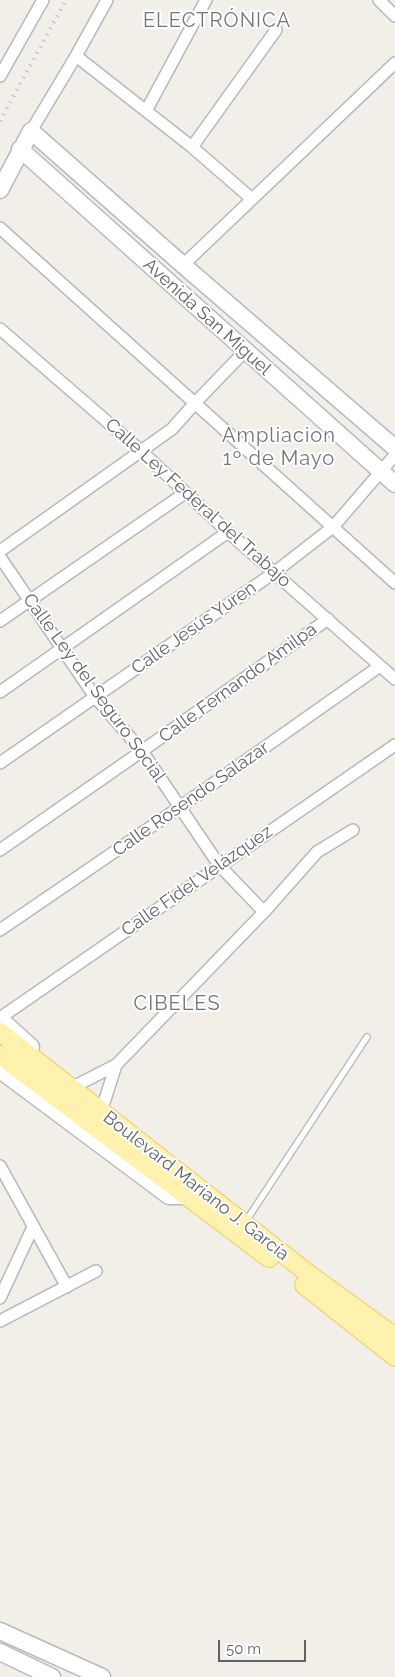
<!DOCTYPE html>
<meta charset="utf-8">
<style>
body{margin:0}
#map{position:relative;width:395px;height:1677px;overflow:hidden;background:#f1efe8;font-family:Raleway,sans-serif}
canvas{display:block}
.scale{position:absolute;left:218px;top:1640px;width:88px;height:22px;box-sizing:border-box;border:2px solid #5f6368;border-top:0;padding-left:6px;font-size:15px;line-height:18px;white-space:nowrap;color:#5f6368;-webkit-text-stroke:4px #fff;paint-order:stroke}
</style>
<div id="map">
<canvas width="395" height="1677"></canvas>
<div class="scale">50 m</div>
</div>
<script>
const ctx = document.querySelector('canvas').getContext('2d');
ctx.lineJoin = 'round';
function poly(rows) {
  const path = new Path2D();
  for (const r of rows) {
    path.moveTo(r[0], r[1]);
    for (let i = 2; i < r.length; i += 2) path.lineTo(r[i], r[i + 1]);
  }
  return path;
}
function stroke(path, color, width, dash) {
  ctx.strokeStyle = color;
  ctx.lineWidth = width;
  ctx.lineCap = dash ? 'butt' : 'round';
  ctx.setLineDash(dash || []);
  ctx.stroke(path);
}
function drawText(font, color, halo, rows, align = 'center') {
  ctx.font = font + ' Raleway,sans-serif';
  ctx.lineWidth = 4;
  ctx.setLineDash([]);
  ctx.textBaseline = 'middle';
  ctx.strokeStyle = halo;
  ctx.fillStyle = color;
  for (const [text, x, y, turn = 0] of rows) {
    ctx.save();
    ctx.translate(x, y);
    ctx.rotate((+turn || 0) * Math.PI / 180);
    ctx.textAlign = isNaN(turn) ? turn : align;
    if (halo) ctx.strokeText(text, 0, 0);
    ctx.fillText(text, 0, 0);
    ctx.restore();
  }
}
const lane = poly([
 [246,1221,367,1037]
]);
const street = poly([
 [379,0,395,16],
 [76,56,192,147,252,199],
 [0,76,43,0],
 [146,111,206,0],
 [31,131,76,56,107,0],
 [192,147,276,30],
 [0,228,395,583],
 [183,265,395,63],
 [0,329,141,451,228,532,395,679],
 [0,551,172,429,195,403,245,351],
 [0,557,95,697,142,751,219,865,264,912],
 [0,621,185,493],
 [0,692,228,532],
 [0,763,275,572,333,527,395,455],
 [0,850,142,751,328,619],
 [0,930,180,807,380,666],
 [0,1018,395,745],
 [75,1086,116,1065,264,912,317,852,353,830],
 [102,1109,116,1065],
 [0,1166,67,1287],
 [0,1298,33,1227],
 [0,1321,96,1271]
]);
const secondary = poly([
 [20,149,395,484],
 [0,190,31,131,183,265,395,448],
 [0,1019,31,1047],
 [0,1070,169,1196,186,1196],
 [0,1631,102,1677],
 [0,1652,52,1677]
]);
const primary = poly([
 [0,1032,310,1275,395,1337],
 [0,1055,269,1258],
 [304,1285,395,1357]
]);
const rail = poly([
 [0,121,66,0]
]);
const streetNames = [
 ["Avenida San Miguel",207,317,42],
 ["Calle Ley Federal del Trabajo",198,503,42],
 ["Calle Jesús Yuren",194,628,-35],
 ["Calle Fernando Amilpa",238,683,-36],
 ["Calle Ley del Seguro Social",94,688,54],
 ["Calle Rosendo Salazar",191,799,-35],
 ["Calle Fidel Velázquez",197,881,-35],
 ["Boulevard Mariano J. García",196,1186,38]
];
const quarterNames = [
 ["ELECTRÓNICA",217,21],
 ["Ampliacion",279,436],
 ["1º de Mayo",279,459],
 ["CIBELES",177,1004]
];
stroke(lane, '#b5b8bc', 8);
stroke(street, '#b5b8bc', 14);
stroke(secondary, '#b6babf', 19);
stroke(primary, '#f2c960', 20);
stroke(lane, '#fff', 5.5);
stroke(street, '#fff', 11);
stroke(secondary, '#fff', 16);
stroke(primary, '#fff2af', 18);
stroke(rail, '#b6b7b8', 4, [1, 6]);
drawText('18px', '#5f6368', '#fff', streetNames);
ctx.letterSpacing = '1px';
drawText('20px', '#70757a', '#fff', quarterNames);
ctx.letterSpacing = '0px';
</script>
